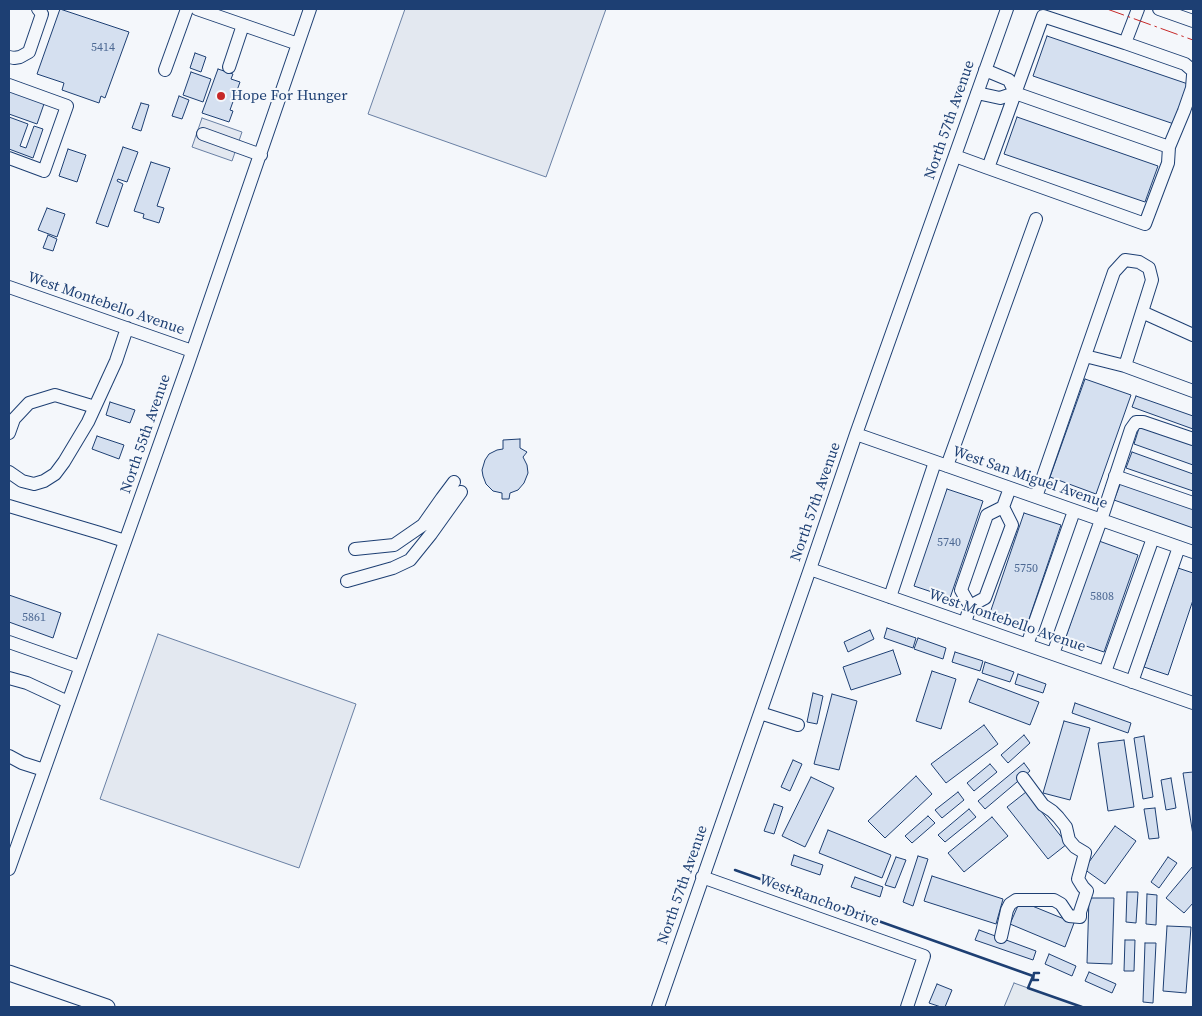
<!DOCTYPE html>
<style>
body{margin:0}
#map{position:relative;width:1202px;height:1016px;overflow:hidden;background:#f4f7fb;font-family:"Source Serif 4",serif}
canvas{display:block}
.frame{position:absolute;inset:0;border:10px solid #1d3f73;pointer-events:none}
</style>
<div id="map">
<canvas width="1202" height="1016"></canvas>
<div class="frame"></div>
</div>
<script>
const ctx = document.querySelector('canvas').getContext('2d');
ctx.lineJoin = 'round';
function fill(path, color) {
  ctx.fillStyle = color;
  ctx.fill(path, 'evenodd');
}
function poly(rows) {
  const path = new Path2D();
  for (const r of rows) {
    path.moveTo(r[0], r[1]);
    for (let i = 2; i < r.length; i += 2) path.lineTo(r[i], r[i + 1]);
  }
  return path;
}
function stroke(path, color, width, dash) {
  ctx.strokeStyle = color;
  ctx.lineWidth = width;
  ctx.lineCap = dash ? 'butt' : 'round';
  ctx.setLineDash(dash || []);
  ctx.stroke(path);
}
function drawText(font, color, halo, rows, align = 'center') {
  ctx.font = font + ' "Source Serif 4",serif';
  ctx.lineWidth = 4;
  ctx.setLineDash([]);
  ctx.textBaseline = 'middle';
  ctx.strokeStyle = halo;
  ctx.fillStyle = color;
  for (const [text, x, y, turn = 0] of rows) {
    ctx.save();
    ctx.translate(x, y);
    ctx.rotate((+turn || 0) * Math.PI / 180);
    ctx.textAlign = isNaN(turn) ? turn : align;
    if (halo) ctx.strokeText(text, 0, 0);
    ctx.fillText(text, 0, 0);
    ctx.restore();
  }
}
const green = poly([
 [1014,983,1028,988,1082,1007,1004,1007,1014,983]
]);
const parking = poly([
 [405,9,606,9,546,177,368,114,405,9],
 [202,118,242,132,232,161,192,147,202,118],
 [158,634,356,704,299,868,100,799,158,634]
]);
const building = poly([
 [60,9,129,32,105,98,101,96,99,103,62,90,64,83,37,74,60,9],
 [1047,36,1188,84,1174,124,1033,76,1047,36],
 [195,53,206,57,201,72,190,68,195,53],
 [218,69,233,74,231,79,240,82,230,110,233,111,229,122,202,113,218,69],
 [191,72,211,79,203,102,183,95,191,72],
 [9,88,45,101,37,124,9,114,9,88],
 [179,96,189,100,182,119,172,116,179,96],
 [141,103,149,105,141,131,132,128,141,103],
 [9,117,28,124,20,146,26,148,34,126,43,129,33,158,9,149,9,117],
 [1017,117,1158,166,1145,202,1004,154,1017,117],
 [123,147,138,152,127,182,118,179,117,181,123,184,108,227,96,223,123,147],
 [68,149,86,155,77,182,59,176,68,149],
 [151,162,170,168,157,206,164,208,159,223,143,218,144,214,134,211,151,162],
 [47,208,65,214,57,237,38,230,47,208],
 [48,235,57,239,53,251,43,248,48,235],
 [1085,379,1131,395,1096,494,1050,477,1085,379],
 [1136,396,1193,416,1193,429,1132,407,1136,396],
 [110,402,135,410,130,423,106,415,110,402],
 [1140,425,1193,444,1193,465,1134,444,1140,425],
 [97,436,124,445,119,459,92,449,97,436],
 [520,439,520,448,527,452,523,457,527,465,528,473,524,483,518,490,510,493,509,499,502,499,502,493,493,491,486,484,483,476,482,470,485,460,489,454,497,450,503,449,503,440,520,439],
 [1132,452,1193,474,1193,491,1126,468,1132,452],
 [1121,482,1193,507,1193,528,1114,500,1121,482],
 [947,489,983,501,950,598,914,586,947,489],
 [1024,513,1061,525,1027,625,990,613,1024,513],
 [1099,541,1138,555,1104,652,1065,639,1099,541],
 [1178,568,1193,573,1193,600,1168,675,1144,667,1178,568],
 [9,595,61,613,53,638,9,622,9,595],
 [887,628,916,638,913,648,884,638,887,628],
 [870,630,874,639,848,652,844,642,870,630],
 [918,638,946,648,943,659,914,649,918,638],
 [893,650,901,674,851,690,843,667,893,650],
 [955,652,983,661,980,671,952,662,955,652],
 [985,662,1014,672,1010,682,982,673,985,662],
 [932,671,956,679,941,729,916,721,932,671],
 [1018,674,1046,684,1043,693,1015,684,1018,674],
 [978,679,1039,702,1030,725,969,702,978,679],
 [813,693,823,696,817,724,807,722,813,693],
 [832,694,857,701,839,770,814,764,832,694],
 [1075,703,1131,723,1128,733,1072,713,1075,703],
 [1064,721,1090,728,1070,800,1043,793,1064,721],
 [984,725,998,744,946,783,931,764,984,725],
 [1024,735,1030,743,1008,763,1001,755,1024,735],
 [1144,736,1153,797,1143,799,1134,738,1144,736],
 [1124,740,1134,807,1108,811,1098,743,1124,740],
 [793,760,802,764,790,791,781,787,793,760],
 [1024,763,1030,771,985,809,978,801,1024,763],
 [990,764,997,772,974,791,967,783,990,764],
 [1193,772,1193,835,1183,773,1193,772],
 [916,776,932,794,885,838,868,821,916,776],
 [811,777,834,788,805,847,782,836,811,777],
 [1171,778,1176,808,1166,810,1161,780,1171,778],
 [958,792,964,800,942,818,935,810,958,792],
 [1026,792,1067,844,1048,859,1007,807,1026,792],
 [774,804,783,807,774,834,764,831,774,804],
 [1155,808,1159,838,1149,839,1144,809,1155,808],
 [969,809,976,817,945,842,938,835,969,809],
 [928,816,935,823,912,843,905,836,928,816],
 [992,817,1008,836,964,872,948,853,992,817],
 [1115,826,1136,841,1105,884,1084,869,1115,826],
 [828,830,891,855,882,878,819,853,828,830],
 [794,855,823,865,820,875,791,865,794,855],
 [918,856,928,859,913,906,903,902,918,856],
 [896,857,906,860,895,888,885,885,896,857],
 [1168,857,1177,863,1159,888,1151,882,1168,857],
 [1193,866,1193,903,1184,913,1166,898,1193,866],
 [932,876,1003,899,996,924,924,901,932,876],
 [855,877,883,887,880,897,851,887,855,877],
 [1127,892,1138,892,1136,923,1126,922,1127,892],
 [1147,894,1157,895,1156,925,1146,924,1147,894],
 [1089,898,1114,898,1112,964,1087,963,1089,898],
 [1020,901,1074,923,1065,947,1010,924,1020,901],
 [1167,926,1191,927,1186,993,1163,991,1167,926],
 [979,930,1036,951,1033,960,975,940,979,930],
 [1125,940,1135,940,1134,971,1124,971,1125,940],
 [1145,943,1156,943,1153,1003,1143,1002,1145,943],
 [1049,954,1076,966,1072,976,1045,964,1049,954],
 [1089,972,1116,984,1112,993,1085,981,1089,972],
 [937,984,952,990,945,1007,941,1007,929,1003,937,984]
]);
const minor = poly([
 [197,9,298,44],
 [1138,9,1125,43,1043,16,988,168,1145,224,1168,163,1169,147,1184,111,1192,88,1193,75],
 [1159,9,1193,21],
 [1125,43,1185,64,1193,71],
 [9,57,14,58,20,57,29,52,42,14,38,9],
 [229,67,243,25],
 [165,70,187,9],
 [9,85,67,106,44,171,9,158],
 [977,93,1000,98,1015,93,1009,80,985,70],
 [1015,93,1169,147],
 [203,134,261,155],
 [955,156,988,168],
 [9,287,192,351],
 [1142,312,1193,335],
 [1125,366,1193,391],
 [9,433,14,419,29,403,55,395,95,407],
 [856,434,1193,552],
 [947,466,1036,219],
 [9,472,22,481,34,484,44,481,55,474,64,462,88,422,116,361,127,328],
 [1115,476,1193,503],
 [1036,497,1114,272,1125,260,1139,262,1149,268,1152,280,1125,366,1085,356],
 [9,506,100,533,125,541],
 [355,549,394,545,423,525,442,498,454,482],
 [810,569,1193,703],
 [347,581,393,568,410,560,431,534,461,492],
 [890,597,935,462],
 [970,606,961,590,987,515,1003,507],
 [965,623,970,606,985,598,1012,525,1003,507,1010,488],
 [9,642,80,667],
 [1027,645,1074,511],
 [1053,654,1101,520,1131,429,1136,422,1143,422,1193,439],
 [1105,672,1153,538],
 [9,678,27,683,68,702],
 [1132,682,1179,547],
 [760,713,798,725],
 [9,756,22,763,44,770],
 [9,869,188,364,310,9],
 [702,877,924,956,907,1007],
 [1001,937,1007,910,1010,904,1016,900,1054,900,1061,904,1069,916,1080,917,1080,912,1087,891,1083,887,1078,879,1085,853,1075,847,1069,840,1066,827,1058,817,1052,811,1043,805,1023,778],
 [658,1007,810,569,856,434,1007,9]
]);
const major = poly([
 [9,973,107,1007]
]);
const wall = poly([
 [735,870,1033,976,1028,988,1082,1007],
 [1038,980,1033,980,1034,973,1039,973]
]);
const power = poly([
 [1107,9,1193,40]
]);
const markers = [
 [221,96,5,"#c62828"]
];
const numberNames = [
 ["5414",103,48],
 ["5740",949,543],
 ["5750",1026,569],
 ["5808",1102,597],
 ["5861",34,618]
];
const poiNames = [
 ["Hope For Hunger",231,96]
];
const streetNames = [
 ["North 57th Avenue",950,120,-71],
 ["West Montebello Avenue",106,304,19],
 ["North 55th Avenue",146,434,-71],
 ["West San Miguel Avenue",1030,478,19],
 ["North 57th Avenue",816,502,-71],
 ["West Montebello Avenue",1007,621,19],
 ["North 57th Avenue",683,885,-71],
 ["West Rancho Drive",819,901,20]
];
fill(green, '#e3e9f0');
stroke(green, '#687fa3', 1);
fill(parking, '#e3e8f0');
stroke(parking, '#687fa3', 1);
fill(building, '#d5e0f0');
stroke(building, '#1d3f73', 1);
stroke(minor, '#1d3f73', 14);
stroke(major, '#1d3f73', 17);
stroke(minor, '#f4f7fb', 12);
stroke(major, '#f4f7fb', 15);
stroke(wall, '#1d3f73', 2.5);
stroke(power, '#c62828', 1, [18, 4, 2.5, 4]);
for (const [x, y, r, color] of markers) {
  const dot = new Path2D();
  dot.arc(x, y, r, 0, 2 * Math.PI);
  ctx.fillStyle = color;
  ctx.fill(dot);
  stroke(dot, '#f4f7fb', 2);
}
drawText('12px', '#4b6792', null, numberNames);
drawText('15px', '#1d3f73', '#f4f7fb', poiNames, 'left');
drawText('15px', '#1d3f73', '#f4f7fb', streetNames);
</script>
